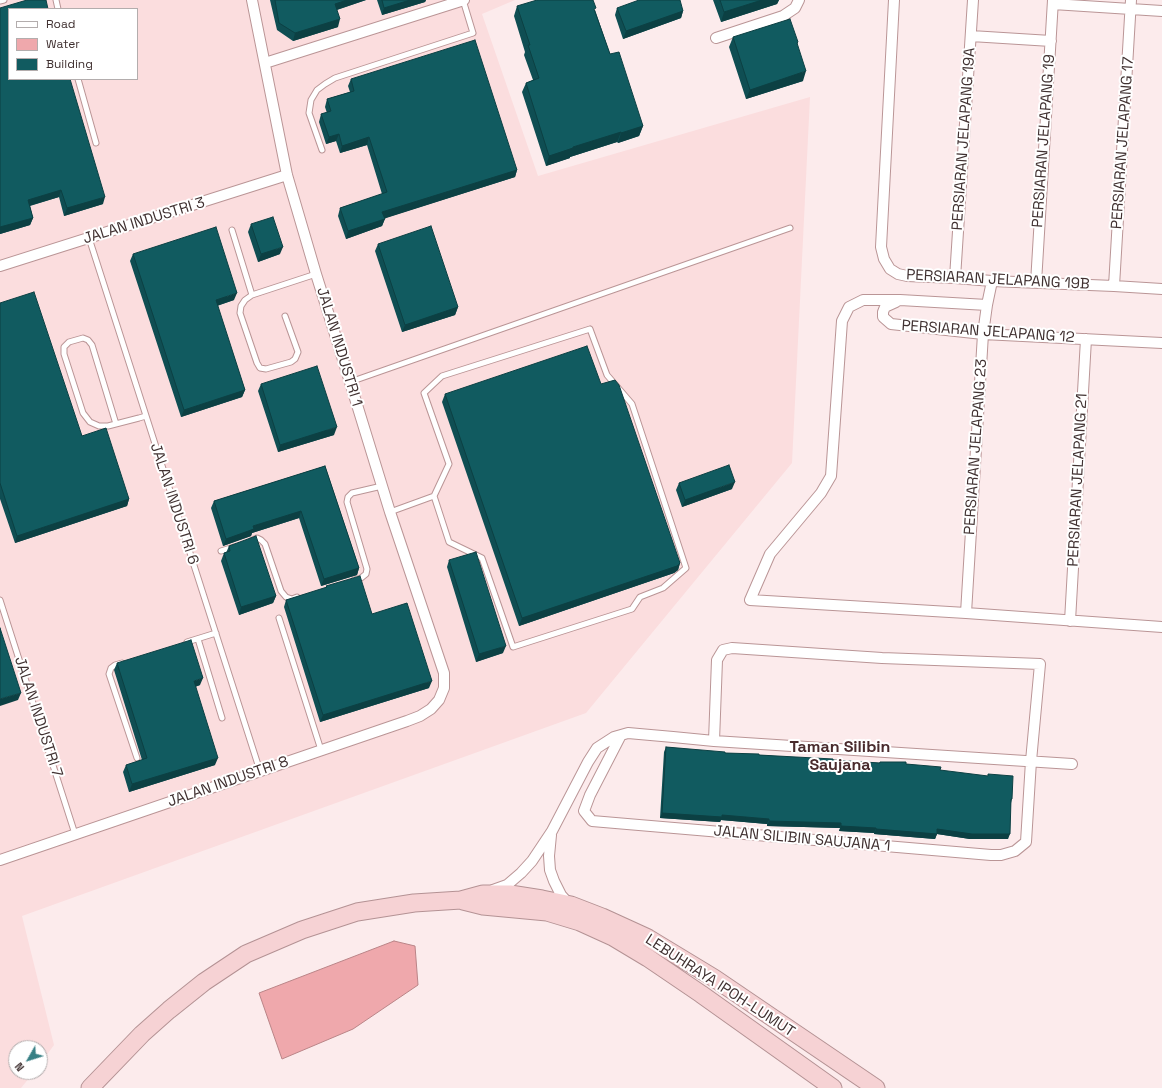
<!DOCTYPE html>
<style>
body{margin:0}
#map{position:relative;width:1162px;height:1088px;overflow:hidden;background:#fcebec;font-family:"Space Grotesk",sans-serif}
canvas{display:block}
.legend{position:absolute;left:8px;top:8px;width:130px;height:72px;box-sizing:border-box;background:#fff;border:1px solid #b3adad;margin:0;padding:5px 7px;list-style:none;font-size:12px;color:#403131}
.legend li{display:flex;align-items:center;gap:8px;height:20px}
.legend b{width:20px;border:1px solid #b3adad}
.north{position:absolute;left:8px;top:1040px;width:40px;height:40px;box-sizing:border-box;background:#fff;border:1px solid #b3adad;border-radius:50%;rotate:231deg;font-size:11px;font-weight:700;line-height:16px;text-align:center;color:#403131}
.north::after{content:'';display:block;margin:auto;width:14px;height:18px;background:#367f84;clip-path:polygon(50% 0,100% 100%,50% 72%,0 100%)}
</style>
<div id="map">
<canvas width="1162" height="1088"></canvas>
<ul class="legend">
<li><b style="height:5px;background:#fff"></b>Road</li>
<li><b style="height:11px;background:#efa8ac"></b>Water</li>
<li><b style="height:11px;background:#115b60"></b>Building</li>
</ul>
<div class="north">N</div>
</div>
<script>
const ctx = document.querySelector('canvas').getContext('2d');
ctx.lineJoin = 'round';
function fill(path, color) {
  ctx.fillStyle = color;
  ctx.fill(path, 'evenodd');
}
function poly(rows) {
  const path = new Path2D();
  for (const r of rows) {
    path.moveTo(r[0], r[1]);
    for (let i = 2; i < r.length; i += 2) path.lineTo(r[i], r[i + 1]);
  }
  return path;
}
function stroke(path, color, width, dash) {
  ctx.strokeStyle = color;
  ctx.lineWidth = width;
  ctx.lineCap = dash ? 'butt' : 'round';
  ctx.setLineDash(dash || []);
  ctx.stroke(path);
}
function drawText(font, color, halo, rows, align = 'center') {
  ctx.font = font + ' "Space Grotesk",sans-serif';
  ctx.lineWidth = 4;
  ctx.setLineDash([]);
  ctx.textBaseline = 'middle';
  ctx.strokeStyle = halo;
  ctx.fillStyle = color;
  for (const [text, x, y, turn = 0] of rows) {
    ctx.save();
    ctx.translate(x, y);
    ctx.rotate((+turn || 0) * Math.PI / 180);
    ctx.textAlign = isNaN(turn) ? turn : align;
    if (halo) ctx.strokeText(text, 0, 0);
    ctx.fillText(text, 0, 0);
    ctx.restore();
  }
}
const built = poly([
 [0,0,515,0,482,14,538,176,810,97,792,463,586,713,22,916,54,1045,40,1064,40,1048,16,1048,16,1072,34,1072,21,1088,0,1088],
 [9,9,137,9,137,79,9,79]
]);
const water = poly([
 [394,941,415,946,418,985,353,1029,282,1059,259,993,394,941]
]);
const service = poly([
 [56,0,58,9],
 [0,1,4,0],
 [78,79,96,143],
 [322,150,309,113,311,100,317,90,325,84,335,78,473,33,463,0],
 [232,230,252,295],
 [89,238,260,771],
 [285,316,298,352,295,359,291,362,266,369,260,368,257,363,240,313,241,306,245,300,252,295,316,274],
 [590,329,607,375,632,404,686,568,663,588,640,597,632,609,513,647,482,558,449,542,434,496,449,464,424,393,442,376,590,329],
 [350,382,790,228],
 [116,424,92,345,88,340,83,338,69,342,64,347,64,354,83,413,90,422,99,426,108,426,139,418,146,416],
 [390,512,434,496],
 [251,541,257,538,261,540,265,544,281,591,286,597,292,599,297,597],
 [221,551,234,547],
 [354,580,361,578,366,574,367,569,347,502,348,497,352,493,382,486],
 [0,600,75,834],
 [279,618,321,750],
 [198,639,222,718],
 [187,642,216,633],
 [122,663,115,665,111,668,109,674,137,758]
]);
const minor = poly([
 [894,0,881,247,884,259,890,269,898,274,907,276,955,278,992,281,1114,286,1162,289],
 [1053,4,1162,11],
 [971,36,1051,41],
 [716,38,783,16,795,8,799,0],
 [265,63,464,0],
 [0,266,287,175],
 [955,278,973,0],
 [1036,283,1053,0],
 [1114,286,1131,0],
 [896,302,885,307,883,312,883,317,891,324,983,334,1162,343],
 [987,305,900,300,863,300,849,307,842,321,831,476,821,493,770,554,750,600,966,613,1162,627],
 [966,613,983,334,987,305,992,281],
 [1070,621,1086,339],
 [621,735,590,795,584,811,592,821,991,855,1001,855,1015,851,1026,842,1031,761,1040,664,882,658,732,648,723,650,717,660,714,741],
 [551,835,549,856,550,870,554,881,561,895,569,904],
 [0,860,407,721,420,716,431,709,439,700,444,688,444,673,390,512,350,382,316,274,287,175,252,0],
 [493,890,507,885,521,873,532,861,552,831,588,762,597,748,614,737,628,733,673,737,714,741,1072,764]
]);
const trunk = poly([
 [463,901,483,906,547,912,580,922,613,937,648,958,701,994,833,1088],
 [90,1088,142,1034,169,1010,204,982,246,954,302,930,357,912,414,903,461,900,483,894,510,894,542,899,571,905,602,917,648,938,714,978,876,1088]
]);
const wall = poly([
 [270,0,366,0,337,10,338,27,293,41,277,30],
 [377,0,426,0,425,2,382,15],
 [713,0,779,0,777,4,721,22],
 [517,6,595,10,610,54,643,126,639,136,618,143,617,142,570,157,570,158,546,166,522,92,526,83,533,80,524,55,525,52,514,16],
 [0,8,103,204,64,216,59,197,30,206,33,218,30,225,0,234],
 [617,8,683,11,681,18,623,39,615,15],
 [733,37,798,42,797,45,803,81,746,99,729,47],
 [351,79,517,170,515,177,385,218,382,226,346,239,338,216,340,208,382,194,367,145,340,153,336,141,326,144,319,122,321,114,327,113,325,107,327,99,350,92,348,86],
 [251,224,280,254,258,262,248,232],
 [378,244,458,307,455,315,402,332,375,251],
 [133,254,234,300,217,306,245,390,242,397,181,417,130,261],
 [0,303,82,436,129,499,127,506,15,543,0,499],
 [261,384,334,435,278,452,258,391],
 [601,384,680,563,678,570,674,573,519,626,442,402,445,394],
 [325,466,359,568,357,575,321,586,299,518,252,533,251,536,223,546,211,508,214,501],
 [679,483,732,489,682,507,676,490],
 [229,546,276,596,273,603,239,615,221,561,224,553,226,553],
 [449,560,503,653,476,662,447,567],
 [326,586,372,614,429,688,320,722,284,607,286,600,326,588],
 [117,663,200,685,195,687,215,765,129,792,123,772,126,765,142,760,114,670],
 [666,747,725,753,759,755,879,763,880,762,906,764,940,770,1012,799,1011,803,1008,839,970,839,937,834,935,839,874,834,874,833,839,831,840,828,767,826,767,824,721,820,720,822,660,818,664,752]
]);
const shadedWall = poly([
 [347,0,366,0,333,11,335,4],
 [410,0,426,0,425,2,382,15,384,8],
 [762,0,779,0,777,4,721,22,724,12],
 [683,11,681,18,623,39,626,31],
 [340,19,338,27,293,41,295,33],
 [806,71,803,81,746,99,750,90],
 [643,126,639,136,618,143,621,133],
 [621,132,617,142,570,157,570,158,546,166,549,156,573,147],
 [339,134,336,141,326,144,329,137],
 [369,137,367,145,340,153,342,146],
 [517,170,515,177,380,220,382,212],
 [61,190,59,197,25,207,28,200],
 [105,197,103,204,64,216,67,208],
 [33,218,30,225,0,234,0,227],
 [385,219,382,226,346,239,348,231],
 [283,247,280,254,258,262,261,254],
 [237,293,234,300,213,307,216,300],
 [458,307,455,315,402,332,405,325],
 [245,390,242,397,181,417,184,410],
 [337,427,334,435,278,452,280,445],
 [735,482,732,489,682,507,685,500],
 [129,499,127,506,15,543,17,536],
 [301,511,299,518,252,533,251,536,223,546,226,539,253,526],
 [680,563,678,570,674,573,519,626,522,618],
 [359,568,357,575,321,586,324,579],
 [276,596,273,603,239,615,241,607],
 [506,646,503,653,476,662,479,654],
 [203,678,200,685,191,688,194,681],
 [432,681,429,688,320,722,323,715],
 [21,693,18,700,0,706,0,699],
 [218,758,215,765,129,792,132,784],
 [662,813,722,815,769,819,767,824,721,820,720,822,660,818],
 [769,821,841,823,840,828,767,826],
 [841,826,876,828,874,833,839,831],
 [876,829,937,829,1010,834,1008,839,970,839,937,834,935,839,874,834]
]);
const building = poly([
 [27,0,46,0,48,9,9,9,9,79,70,79,105,197,67,208,61,190,28,200,33,218,0,227,0,8,27,0],
 [275,0,347,0,335,4,340,19,295,33,279,23,275,0],
 [382,0,410,0,384,8,382,0],
 [537,0,593,0,596,8,594,9,610,54,619,52,643,126,621,133,621,132,573,147,573,148,549,156,526,83,539,78,528,45,530,45,517,6,537,0],
 [639,0,680,0,683,11,626,31,617,8,639,0],
 [720,0,762,0,724,12,720,0],
 [790,19,798,42,797,43,806,71,750,90,733,37,790,19],
 [475,40,517,170,382,212,385,219,348,231,340,208,387,192,369,137,342,146,339,134,329,137,321,114,331,111,327,99,354,91,351,79,475,40],
 [273,217,283,247,261,254,251,224,273,217],
 [431,226,458,307,405,325,378,244,431,226],
 [216,227,237,293,216,300,245,390,184,410,133,254,216,227],
 [34,292,82,436,106,428,129,499,17,536,0,483,0,303,34,292],
 [587,346,601,384,615,380,619,385,680,563,677,566,522,618,445,394,587,346],
 [317,366,337,427,280,445,261,384,317,366],
 [729,465,735,482,685,500,679,483,729,465],
 [325,466,359,568,324,579,301,511,253,526,254,529,226,539,214,501,325,466],
 [256,536,276,596,241,607,224,553,230,551,229,546,256,536],
 [476,552,506,646,479,654,449,560,476,552],
 [360,576,372,614,407,603,432,681,323,715,286,600,327,587,326,586,360,576],
 [0,628,21,693,0,699,0,628],
 [191,640,203,678,194,681,218,758,132,784,126,765,147,758,117,663,191,640],
 [666,747,725,752,725,753,759,754,759,755,833,759,833,760,880,763,880,762,906,762,906,764,941,767,940,770,988,776,988,774,1013,776,1012,799,1011,799,1010,834,972,834,937,829,937,834,876,829,876,828,841,826,841,823,769,821,769,819,722,815,722,817,662,813,666,747]
]);
const streetNames = [
 ["PERSIARAN JELAPANG 19A",964,139,-86],
 ["PERSIARAN JELAPANG 19",1044,141,-86],
 ["PERSIARAN JELAPANG 17",1123,143,-86],
 ["JALAN INDUSTRI 3",144,221,-17],
 ["PERSIARAN JELAPANG 19B",998,280,3],
 ["PERSIARAN JELAPANG 12",988,332,4],
 ["JALAN INDUSTRI 1",339,347,73],
 ["PERSIARAN JELAPANG 23",976,447,-86],
 ["PERSIARAN JELAPANG 21",1078,480,-87],
 ["JALAN INDUSTRI 6",174,504,72],
 ["JALAN INDUSTRI 7",38,717,72],
 ["JALAN INDUSTRI 8",228,782,-19],
 ["JALAN SILIBIN SAUJANA 1",802,839,5],
 ["LEBUHRAYA IPOH-LUMUT",720,986,33]
];
const neighbourhoodNames = [
 ["Taman Silibin",840,748],
 ["Saujana",840,766]
];
fill(built, '#fbddde');
fill(water, '#efa8ac');
stroke(water, '#ba8487', 1);
stroke(service, '#ba9596', 7);
stroke(minor, '#ba9596', 12);
stroke(trunk, '#b49294', 19);
stroke(service, '#fff', 5);
stroke(minor, '#fff', 10);
stroke(trunk, '#f6d2d4', 17);
fill(wall, '#0f4e53');
fill(shadedWall, '#0c4043');
fill(building, '#115b60');
stroke(building, '#0c4043', 1);
drawText('15px', '#403131', '#fff', streetNames);
drawText('bold 16px', '#492b2d', '#fff', neighbourhoodNames);
</script>
